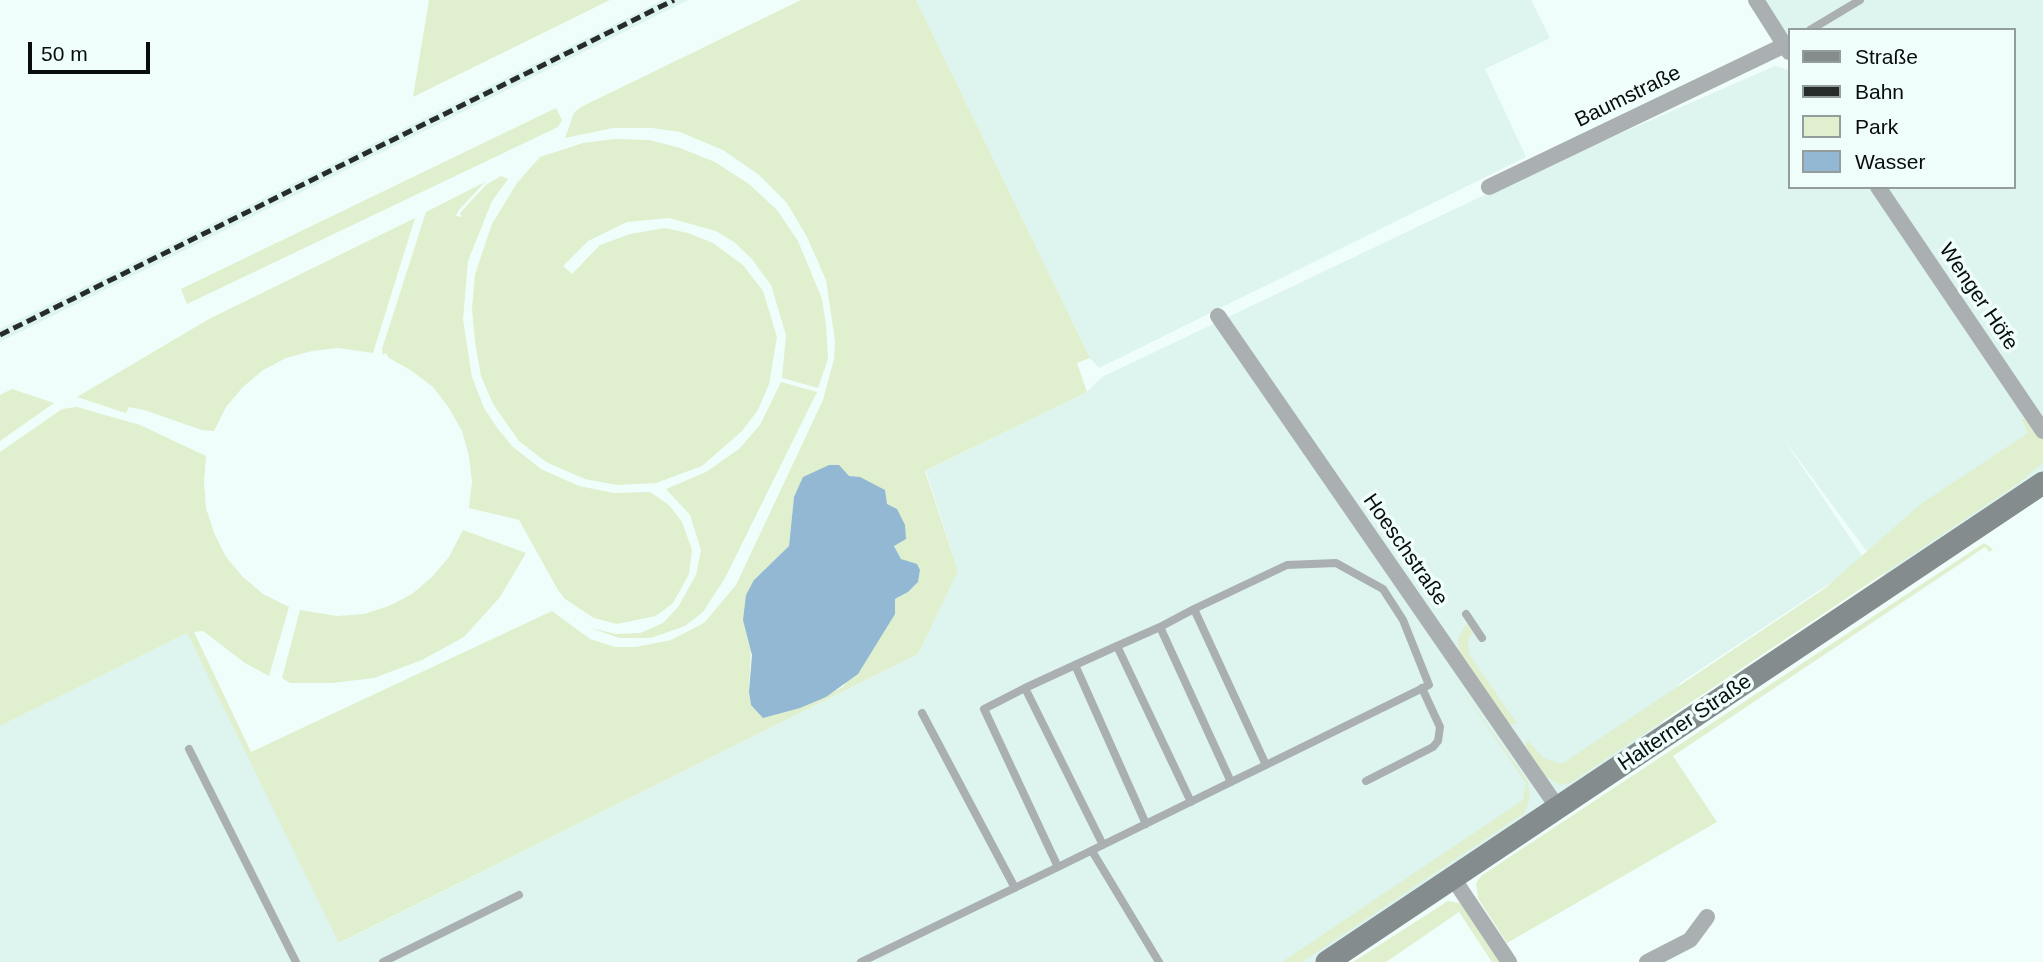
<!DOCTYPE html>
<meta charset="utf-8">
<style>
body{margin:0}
#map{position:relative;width:2043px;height:962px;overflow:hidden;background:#f0fefb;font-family:Helvetica,sans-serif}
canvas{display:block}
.legend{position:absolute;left:1788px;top:28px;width:228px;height:161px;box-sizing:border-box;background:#f0fefb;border:2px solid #939d9b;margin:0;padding:9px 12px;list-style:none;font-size:21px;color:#080c0c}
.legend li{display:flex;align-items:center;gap:14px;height:35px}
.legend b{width:35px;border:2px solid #939d9b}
.scale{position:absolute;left:28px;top:42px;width:122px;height:32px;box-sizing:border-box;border:4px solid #080c0c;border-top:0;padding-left:9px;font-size:21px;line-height:24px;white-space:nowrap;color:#080c0c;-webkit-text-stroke:5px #f0fefb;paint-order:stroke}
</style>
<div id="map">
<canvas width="2043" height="962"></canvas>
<ul class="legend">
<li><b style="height:9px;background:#848c8e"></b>Straße</li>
<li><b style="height:9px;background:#272c2b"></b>Bahn</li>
<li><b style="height:19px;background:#e0efcd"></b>Park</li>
<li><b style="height:19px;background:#92b8d4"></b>Wasser</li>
</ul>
<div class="scale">50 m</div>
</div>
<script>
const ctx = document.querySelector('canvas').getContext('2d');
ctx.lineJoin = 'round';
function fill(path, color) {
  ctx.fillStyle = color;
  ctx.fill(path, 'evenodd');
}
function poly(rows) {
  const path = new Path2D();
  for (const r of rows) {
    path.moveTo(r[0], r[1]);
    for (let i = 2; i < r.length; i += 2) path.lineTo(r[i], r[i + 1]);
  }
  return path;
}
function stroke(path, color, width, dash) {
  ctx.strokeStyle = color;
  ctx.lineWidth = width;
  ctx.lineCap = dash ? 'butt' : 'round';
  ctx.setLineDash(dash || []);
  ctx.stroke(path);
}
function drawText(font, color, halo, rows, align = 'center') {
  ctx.font = font + ' Helvetica,sans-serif';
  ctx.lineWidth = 7;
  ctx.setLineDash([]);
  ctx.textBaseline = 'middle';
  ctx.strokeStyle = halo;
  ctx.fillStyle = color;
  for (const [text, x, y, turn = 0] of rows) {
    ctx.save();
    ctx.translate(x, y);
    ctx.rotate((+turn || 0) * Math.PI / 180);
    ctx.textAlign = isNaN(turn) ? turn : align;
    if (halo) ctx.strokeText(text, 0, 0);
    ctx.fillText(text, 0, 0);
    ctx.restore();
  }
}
const built = poly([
 [663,0,688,0,0,342,0,329],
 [916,0,1531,0,1550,38,1485,69,1526,157,1099,368,1090,358],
 [1756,0,2043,0,2043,483,1891,584,1782,437,1865,560,1680,683,1660,719,1671,732,1327,962,0,962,0,726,187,633,340,943,918,654,958,571,926,471,1087,392,1102,377,1537,170,1775,66,1789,70,1789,187,2013,187,2013,30,1789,30,1789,52]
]);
const green = poly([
 [429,0,610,0,413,97],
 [801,0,916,0,1090,358,1077,363,1087,392,925,471,958,571,918,654,339,943,187,633,0,726,0,452,62,409,77,407,140,425,206,456,204,482,206,508,214,533,226,557,243,577,263,594,289,607,269,676,245,663,203,631,194,632,251,752,552,611,590,639,615,647,636,647,671,640,704,623,736,585,823,400,834,359,835,341,826,280,807,237,787,203,759,175,723,150,680,132,652,128,613,128,565,138,574,113,581,107],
 [849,476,860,477,887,504,894,546,901,559,920,570,918,582,908,592,895,599,893,608,843,687,800,708,751,705,749,692,754,580,789,546,794,497],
 [556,108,562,120,558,127,187,304,181,289],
 [614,139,650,140,680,148,715,162,749,184,777,210,798,241,822,299,826,325,828,359,818,388,782,378,786,335,771,285,751,258,734,242,716,231,669,218,627,222,588,241,563,266,572,274,600,245,630,234,665,228,688,233,713,243,743,265,763,291,777,337,769,384,758,410,742,431,702,466,656,483,617,485,585,479,546,462,519,441,493,404,481,376,475,342,472,309,475,274,492,224,517,183,540,157,583,143],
 [501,176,508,179,492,201,468,261,463,319,472,377,484,408,498,429,512,446,541,469,579,486,614,493,650,492,669,505,682,522,692,550,689,574,673,603,656,616,617,624,594,618,565,599,558,590,519,520,469,508,472,482,469,456,462,431,449,408,433,387,412,371,389,358,386,353,383,355,382,349,426,212,485,182,458,211,456,216,462,217,460,213,486,185],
 [415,218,373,353,338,348,312,351,286,358,263,370,243,387,226,407,214,431,202,430,144,410,129,407,126,413,77,397,209,319],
 [781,382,817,392,725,578,703,612,685,626,651,638,619,638,591,628,616,634,640,633,663,623,678,607,696,575,701,550,690,515,666,489,706,472,739,449,760,425],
 [12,389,54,403,0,441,0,395],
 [2022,419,2027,419,2043,439,2043,463,2016,485,1570,783,1560,785,1544,775,1524,747,1528,740,1543,758,1562,764,1824,589,1921,504,2028,433],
 [463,530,526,553,500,597,464,637,422,660,374,678,332,683,290,683,282,678,300,610,337,616,364,614,389,606,412,594,432,577,449,557],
 [1984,543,1993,549,1989,552,1985,547,1673,756,1717,822,1507,943,1478,898,1476,883,1481,876],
 [1467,623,1474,632,1468,639,1469,654,1517,724,1509,725,1459,655,1458,639],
 [1449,671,1528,782,1530,798,1524,813,1302,962,1282,962,1523,800,1526,783],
 [1448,901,1460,903,1501,962,1492,962,1459,912,1386,962,1353,962]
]);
const water = poly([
 [829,465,839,465,849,476,860,477,885,490,887,504,897,509,905,525,906,539,894,546,901,559,917,564,920,570,918,582,908,592,895,599,895,614,858,674,826,697,800,708,763,718,751,705,749,692,752,655,743,620,746,595,754,580,789,546,794,497,803,477]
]);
const service = poly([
 [1810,30,1860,0],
 [1194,609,1160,627,1231,782],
 [1466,614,1482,638],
 [1160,627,1117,646,1191,802],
 [1117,646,1075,665,1146,824],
 [1075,665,1025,688,1103,845],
 [1025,688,984,709,1058,867],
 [922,713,1015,888],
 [189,749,296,962],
 [1366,781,1433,747,1438,741,1440,727,1422,688],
 [1092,851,1159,962],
 [383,962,519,895],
 [861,962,1058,867,1231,782,1266,765,1429,685,1403,620,1383,589,1336,563,1287,565,1194,609,1266,765]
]);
const minor = poly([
 [1756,0,1789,52],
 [1489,187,1785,45],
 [1878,187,2043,431],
 [1218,316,1558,808],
 [1453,878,1509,962],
 [1647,962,1690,940,1707,917]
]);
const secondary = poly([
 [1327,962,2043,483]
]);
const rail = poly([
 [0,335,674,0]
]);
const streetNames = [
 ["Baumstraße",1628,97,-26],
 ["Wenger Höfe",1978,297,56],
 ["Hoeschstraße",1405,550,55],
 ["Halterner Straße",1685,723,-34]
];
fill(built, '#ddf4ef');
fill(green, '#e0efcd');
fill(water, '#92b8d4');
stroke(service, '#aab0b1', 8);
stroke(minor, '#aab0b1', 16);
stroke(secondary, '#848c8e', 23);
stroke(rail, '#272c2b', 5, [10, 5]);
drawText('21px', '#080c0c', '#f0fefb', streetNames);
</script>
